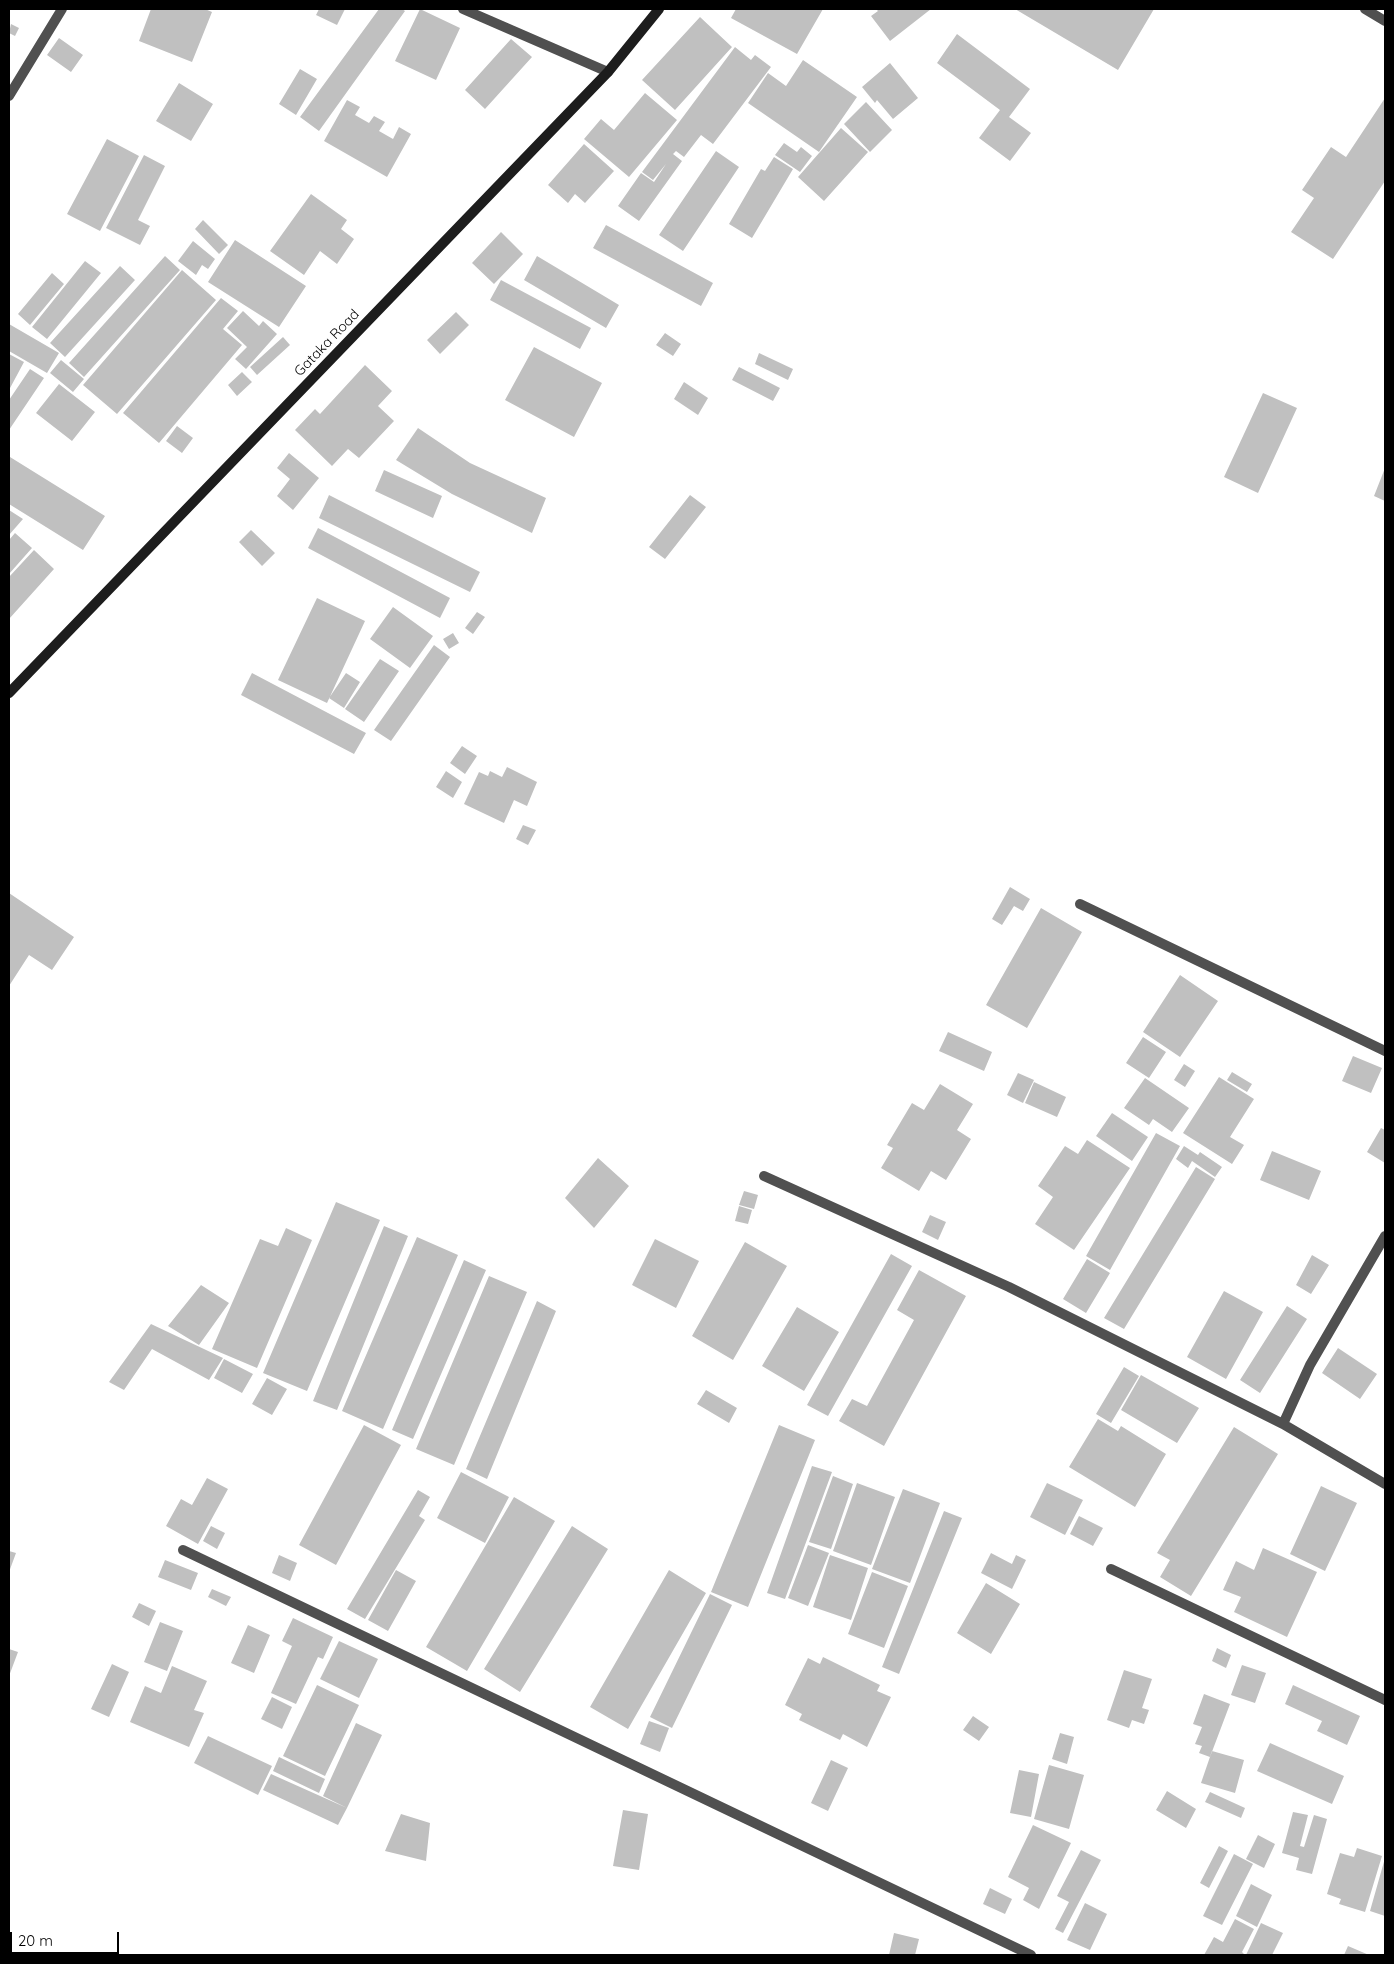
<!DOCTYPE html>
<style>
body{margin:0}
#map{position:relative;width:1394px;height:1964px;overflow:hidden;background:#fff;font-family:Quicksand,sans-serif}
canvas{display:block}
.frame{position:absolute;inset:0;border:10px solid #000;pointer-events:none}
.scale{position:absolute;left:10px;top:1932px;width:109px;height:22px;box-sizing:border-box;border:2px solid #000;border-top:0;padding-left:6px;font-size:15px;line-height:18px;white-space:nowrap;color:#000;-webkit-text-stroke:4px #fff;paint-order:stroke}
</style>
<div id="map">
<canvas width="1394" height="1964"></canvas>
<div class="frame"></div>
<div class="scale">20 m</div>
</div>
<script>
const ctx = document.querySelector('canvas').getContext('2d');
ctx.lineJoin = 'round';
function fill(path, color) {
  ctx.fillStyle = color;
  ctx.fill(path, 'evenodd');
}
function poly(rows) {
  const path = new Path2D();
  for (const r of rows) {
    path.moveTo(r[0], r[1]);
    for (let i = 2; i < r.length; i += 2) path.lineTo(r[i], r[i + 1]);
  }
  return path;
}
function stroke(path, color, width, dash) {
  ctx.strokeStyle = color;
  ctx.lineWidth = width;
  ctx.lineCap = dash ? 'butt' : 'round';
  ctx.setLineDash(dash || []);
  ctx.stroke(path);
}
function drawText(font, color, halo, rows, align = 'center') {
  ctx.font = font + ' Quicksand,sans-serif';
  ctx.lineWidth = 4;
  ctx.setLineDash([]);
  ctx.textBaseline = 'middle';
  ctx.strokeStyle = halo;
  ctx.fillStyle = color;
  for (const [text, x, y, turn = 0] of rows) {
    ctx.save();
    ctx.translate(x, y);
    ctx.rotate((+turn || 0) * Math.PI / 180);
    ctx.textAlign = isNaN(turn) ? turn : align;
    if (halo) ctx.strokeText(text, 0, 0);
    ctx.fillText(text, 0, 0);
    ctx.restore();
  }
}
const building = poly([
 [151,9,205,9,212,12,192,62,139,41],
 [319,9,345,9,337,25,316,15],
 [379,9,402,9,405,11,319,131,300,117],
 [420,9,460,28,436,80,395,61],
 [736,9,823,9,797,54,731,18],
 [876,9,931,9,890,41,871,16,878,11],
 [1015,9,1154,9,1118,70],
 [700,17,732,47,675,110,642,80],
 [11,24,19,28,15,36,9,33],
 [957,34,1030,89,1009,117,1031,133,1010,161,979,138,1000,110,937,63],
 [59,38,83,55,71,72,47,55],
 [511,39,532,57,485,109,465,90],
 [735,47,751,60,755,55,771,67,713,144,701,135,684,157,676,151,673,154,682,161,639,221,618,206,641,173,654,182,666,164,653,180,642,172],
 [803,60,857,97,819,152,748,103,768,73,786,86],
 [890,63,918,98,893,119,877,100,875,103,862,87],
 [300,69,317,79,296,115,279,104],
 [179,83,213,104,191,141,156,121],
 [645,93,677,120,629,177,584,139,601,119,614,130],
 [1385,98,1385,181,1333,259,1291,232,1314,198,1302,190,1331,147,1346,157],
 [347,100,360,107,355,115,369,123,374,116,385,122,379,131,393,139,399,127,411,134,387,177,324,141],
 [866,102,892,130,870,152,844,124],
 [841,128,868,152,824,201,798,177],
 [107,139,139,156,100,231,67,214],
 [784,143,797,152,801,147,812,156,800,172,775,155],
 [584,144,614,171,585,203,575,194,568,203,548,185],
 [716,151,739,167,683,251,659,235],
 [144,155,165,166,138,220,150,226,140,245,106,228],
 [774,157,793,169,752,238,729,224,761,169,765,171],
 [311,194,347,220,341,229,354,239,337,264,320,251,304,275,270,251],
 [203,220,228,245,219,254,195,229],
 [606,225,713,283,701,306,593,248],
 [501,232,523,254,494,284,472,263],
 [235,240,306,286,279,327,208,282],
 [193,241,215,259,208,269,202,265,196,275,178,261],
 [165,256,180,270,84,377,69,363],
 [537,256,619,305,606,328,524,280],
 [85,261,101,273,47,339,32,327],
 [120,266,135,280,65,357,50,343],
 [182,270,216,300,117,414,83,385],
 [52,273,64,284,30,325,18,314],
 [501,280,591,328,580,349,490,300],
 [221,298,238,311,223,329,242,345,159,443,123,413],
 [243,311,259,326,263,321,277,334,246,369,235,359,247,347,227,328],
 [456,312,469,325,440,354,427,340],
 [9,324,59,353,47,373,9,351],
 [665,333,681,344,673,356,656,345],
 [283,337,290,345,257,375,250,367],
 [534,347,602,383,574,437,505,400],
 [759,353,793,369,788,380,755,364],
 [9,354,24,362,9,390],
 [61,360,84,379,73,392,50,373],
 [365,365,392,391,378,406,394,421,359,458,348,449,332,466,295,430,315,409,320,414],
 [739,367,780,388,773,401,732,380],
 [30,369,44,378,9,430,9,400],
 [242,372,252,382,237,396,228,385],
 [684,382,708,398,698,415,674,399],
 [59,384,95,412,72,441,36,413],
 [1263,393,1297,408,1258,493,1224,477],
 [177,426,193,438,182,453,166,441],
 [418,428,470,463,546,498,532,533,452,494,396,460],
 [289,453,319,478,293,510,277,496,290,479,277,468],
 [10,457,105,516,83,550,9,504],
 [1385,468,1385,501,1374,496],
 [384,470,442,496,433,518,375,491],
 [329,495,480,572,470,592,319,518],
 [690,495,706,507,665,559,649,547],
 [9,510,23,519,9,535],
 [318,528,450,598,440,618,308,548],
 [251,530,275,553,262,566,239,542],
 [15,533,32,548,9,574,9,540],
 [34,550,54,569,9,619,9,577],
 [317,598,365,621,327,703,278,680],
 [393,607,433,636,410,668,370,639],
 [477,612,485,617,473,634,465,628],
 [453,633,459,643,449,649,443,639],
 [434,645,450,657,391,741,374,730],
 [380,659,399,671,364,722,345,709],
 [252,673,366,733,354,754,241,695],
 [346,673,360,682,344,708,329,698],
 [462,746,477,756,465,774,450,763],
 [507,767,537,782,527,806,514,800,504,823,464,804,479,772,488,776,490,771,502,777],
 [446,771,462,782,453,798,436,787],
 [523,825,536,830,528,845,516,839],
 [1010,887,1030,899,1023,911,1014,906,1002,925,992,919],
 [9,893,74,937,52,970,29,955,9,986],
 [1041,908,1082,932,1027,1028,986,1005],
 [1180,975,1218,1001,1180,1057,1143,1032],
 [948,1032,992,1052,984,1071,939,1051],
 [1143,1037,1166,1052,1149,1078,1126,1063],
 [1353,1056,1382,1068,1371,1093,1342,1081],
 [1184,1064,1195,1071,1185,1087,1174,1080],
 [1232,1072,1252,1084,1247,1092,1227,1080],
 [1018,1073,1034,1080,1023,1103,1007,1095],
 [1219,1077,1254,1099,1230,1137,1244,1145,1232,1164,1183,1133],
 [1145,1078,1189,1108,1172,1132,1153,1119,1149,1125,1124,1108],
 [1034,1082,1066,1097,1057,1117,1025,1103],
 [940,1084,973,1104,957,1130,971,1139,946,1180,931,1171,919,1191,881,1168,893,1148,887,1145,912,1103,924,1110],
 [1112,1113,1148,1137,1132,1161,1096,1136],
 [1381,1128,1385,1130,1385,1163,1367,1152],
 [1156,1133,1180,1146,1110,1270,1086,1256],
 [1087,1140,1130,1168,1074,1250,1035,1224,1053,1197,1038,1186,1065,1146,1078,1154],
 [1184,1146,1198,1155,1200,1152,1222,1167,1215,1177,1192,1161,1188,1168,1176,1159],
 [1272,1151,1321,1171,1309,1200,1260,1180],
 [598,1158,629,1186,594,1228,565,1198],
 [1196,1167,1215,1179,1124,1329,1104,1318],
 [744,1191,758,1195,754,1209,739,1205],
 [336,1202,380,1220,307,1391,263,1373],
 [739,1206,752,1210,748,1224,735,1221],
 [930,1215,946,1222,938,1240,922,1232],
 [384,1226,408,1236,337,1410,313,1401],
 [286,1228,312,1240,257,1368,212,1349,260,1239,278,1246],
 [417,1237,458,1255,383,1429,342,1411],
 [655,1239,699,1261,676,1308,632,1285],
 [745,1242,787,1266,733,1360,692,1336],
 [891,1254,912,1266,828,1416,807,1405],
 [1312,1255,1329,1265,1311,1294,1296,1285],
 [1087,1259,1110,1273,1086,1313,1063,1299],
 [464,1260,486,1270,413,1439,392,1430],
 [919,1270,966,1296,884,1446,839,1421,852,1399,867,1406,914,1320,897,1310],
 [489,1276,527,1292,454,1465,416,1449],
 [201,1285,229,1303,199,1345,168,1326],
 [1224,1291,1263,1312,1226,1379,1187,1357],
 [537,1301,556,1311,487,1479,466,1469],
 [1287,1306,1307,1319,1260,1393,1240,1380],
 [797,1307,839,1332,804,1391,762,1366],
 [151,1324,223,1358,209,1380,152,1349,124,1390,109,1382],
 [1338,1348,1377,1374,1360,1399,1322,1373],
 [224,1359,253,1374,242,1393,214,1378],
 [1124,1367,1139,1376,1111,1423,1096,1414],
 [1141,1375,1199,1408,1177,1443,1121,1410],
 [267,1378,287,1389,272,1415,252,1404],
 [706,1390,737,1408,729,1423,697,1404],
 [1098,1419,1118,1431,1121,1426,1166,1454,1135,1507,1069,1467],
 [364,1425,401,1445,336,1565,299,1545],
 [779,1425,815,1440,748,1607,711,1592],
 [1234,1427,1278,1454,1191,1596,1160,1577,1170,1560,1157,1553],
 [812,1466,832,1472,785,1599,767,1593],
 [461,1472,509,1497,485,1543,437,1518],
 [833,1476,853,1484,831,1549,809,1542],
 [207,1478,228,1489,198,1544,166,1526,181,1499,192,1505],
 [857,1483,895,1497,871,1565,833,1551],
 [1047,1483,1083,1500,1065,1535,1030,1517],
 [1321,1486,1357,1503,1325,1571,1290,1554],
 [903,1489,940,1503,910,1583,872,1569],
 [418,1490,430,1497,419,1516,425,1520,365,1619,347,1609],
 [514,1497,555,1521,467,1671,426,1647],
 [944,1511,962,1518,899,1674,882,1667],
 [1079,1516,1103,1528,1093,1546,1070,1534],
 [211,1526,225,1533,217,1549,203,1541],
 [572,1526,608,1549,520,1692,484,1669],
 [808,1545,829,1553,808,1606,788,1598],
 [1263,1548,1317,1572,1287,1637,1234,1612,1241,1597,1223,1590,1236,1561,1254,1570],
 [9,1551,16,1553,9,1572],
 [991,1553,1012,1564,1016,1555,1026,1560,1012,1589,981,1573],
 [279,1555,297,1563,290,1581,272,1573],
 [830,1555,868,1568,851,1620,813,1607],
 [165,1560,198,1573,191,1590,158,1577],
 [396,1570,416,1581,388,1631,368,1620],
 [669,1570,706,1593,628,1729,590,1707],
 [872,1572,908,1586,884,1648,848,1634],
 [986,1583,1020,1604,991,1654,957,1633],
 [212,1589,231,1597,226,1606,208,1597],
 [710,1594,732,1605,672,1728,650,1717],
 [139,1603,156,1611,149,1626,132,1617],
 [293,1618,333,1637,323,1659,318,1657,296,1704,271,1693,292,1646,282,1641],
 [160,1622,183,1631,167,1671,144,1662],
 [248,1625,270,1635,254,1673,231,1663],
 [339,1641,378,1659,359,1698,320,1679],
 [1217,1648,1231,1655,1226,1668,1212,1661],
 [9,1649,18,1652,9,1676],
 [823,1657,880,1685,877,1691,891,1697,867,1747,843,1734,840,1740,799,1720,802,1714,785,1705,808,1658,820,1664],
 [112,1664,129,1672,109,1717,91,1709],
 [1242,1665,1266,1673,1255,1703,1231,1695],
 [172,1666,207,1681,194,1710,204,1713,189,1747,130,1722,145,1686,161,1693],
 [1124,1670,1152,1679,1142,1708,1149,1710,1144,1724,1132,1720,1129,1728,1107,1720],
 [317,1685,359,1705,325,1776,283,1756],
 [1293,1685,1360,1716,1347,1745,1317,1731,1322,1721,1285,1704],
 [1204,1694,1230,1704,1210,1757,1199,1753,1202,1746,1195,1744,1202,1727,1193,1724],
 [272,1697,292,1707,282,1729,261,1719],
 [973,1716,989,1727,979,1741,963,1730],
 [649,1721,669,1728,660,1752,640,1744],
 [356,1723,382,1735,347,1808,323,1796],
 [1060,1733,1074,1737,1067,1764,1052,1759],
 [208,1736,272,1766,258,1795,194,1763],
 [1270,1743,1344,1776,1332,1804,1257,1771],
 [1212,1751,1244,1760,1235,1793,1201,1783],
 [279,1757,325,1779,319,1793,273,1771],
 [831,1760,848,1768,828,1811,811,1803],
 [1049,1765,1084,1775,1069,1829,1034,1819],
 [1019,1770,1039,1774,1031,1817,1010,1813],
 [271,1774,347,1808,338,1825,263,1790],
 [1167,1791,1196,1809,1186,1828,1156,1810],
 [1210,1792,1245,1808,1241,1818,1205,1802],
 [623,1810,648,1814,639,1870,613,1866],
 [1293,1812,1308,1815,1300,1846,1304,1847,1314,1815,1327,1819,1312,1874,1296,1870,1299,1858,1282,1853],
 [401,1814,430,1823,426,1861,385,1851],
 [1033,1825,1071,1843,1039,1909,1023,1900,1029,1888,1008,1877],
 [1258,1835,1275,1844,1264,1868,1246,1859],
 [1219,1846,1228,1851,1209,1888,1200,1883],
 [1357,1848,1382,1856,1365,1912,1339,1904,1341,1899,1327,1894,1340,1853,1354,1857],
 [1081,1850,1101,1860,1063,1933,1055,1929,1069,1902,1057,1896],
 [1234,1854,1253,1864,1222,1925,1203,1916],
 [1385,1858,1385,1916,1370,1911],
 [1251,1884,1272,1895,1257,1927,1236,1916],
 [990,1888,1012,1899,1005,1914,983,1904],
 [1085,1903,1107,1914,1090,1950,1067,1940],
 [1235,1919,1254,1929,1242,1952,1245,1955,1204,1955,1214,1937,1223,1942],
 [1261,1923,1283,1933,1272,1955,1246,1955],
 [894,1933,919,1939,915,1955,889,1955],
 [1348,1946,1369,1955,1344,1955]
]);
const street = poly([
 [463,9,608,72],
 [1365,9,1385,21],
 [9,96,62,9],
 [1080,904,1385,1051],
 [764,1176,1009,1287,1283,1424,1385,1484],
 [1283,1424,1310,1365,1385,1236],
 [183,1550,1031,1955],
 [1111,1569,1385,1700]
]);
const secondary = poly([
 [9,693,608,72,659,9]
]);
const streetNames = [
 ["Gataka Road",327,343,-46]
];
fill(building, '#c0c0c0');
stroke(street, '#505050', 10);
stroke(secondary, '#1d1d1d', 10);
drawText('14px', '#000', '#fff', streetNames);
</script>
